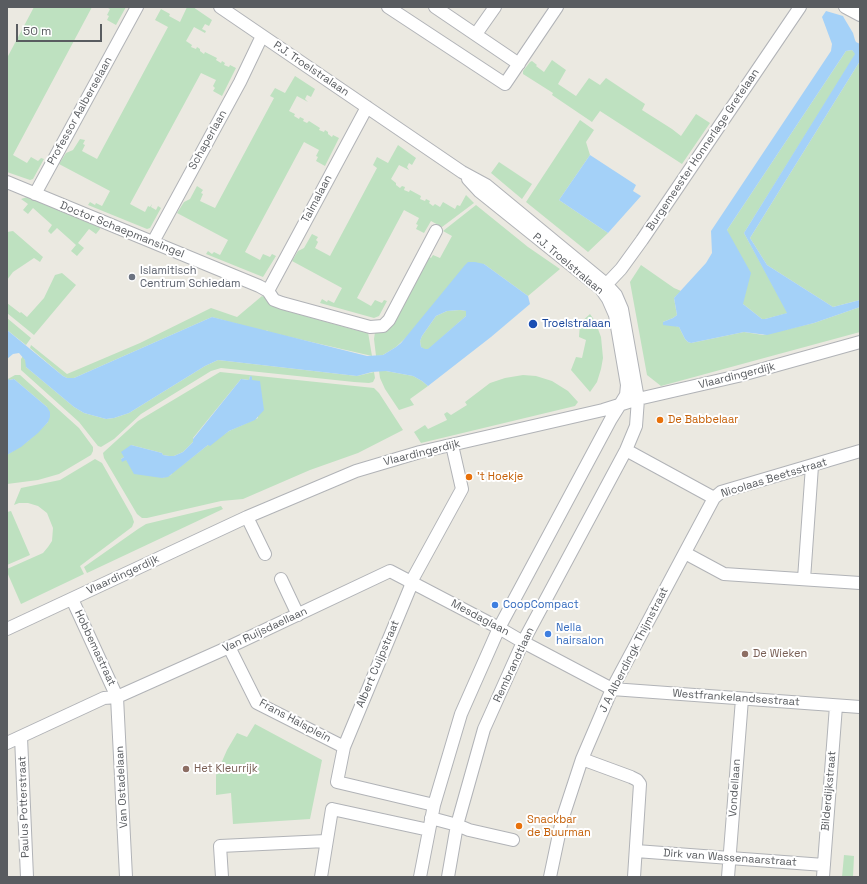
<!DOCTYPE html>
<style>
body{margin:0}
#map{position:relative;width:867px;height:884px;overflow:hidden;background:#ebe9e1;font-family:"Space Grotesk",sans-serif}
canvas{display:block}
.frame{position:absolute;inset:0;border:8px solid #595c60;pointer-events:none}
.scale{position:absolute;left:16px;top:24px;width:86px;height:18px;box-sizing:border-box;border:2px solid #595c60;border-top:0;padding-left:5px;font-size:12px;line-height:14px;white-space:nowrap;color:#595c60;-webkit-text-stroke:3px #fff;paint-order:stroke}
</style>
<div id="map">
<canvas width="867" height="884"></canvas>
<div class="frame"></div>
<div class="scale">50 m</div>
</div>
<script>
const ctx = document.querySelector('canvas').getContext('2d');
ctx.lineJoin = 'round';
function fill(path, color) {
  ctx.fillStyle = color;
  ctx.fill(path, 'evenodd');
}
function poly(rows) {
  const path = new Path2D();
  for (const r of rows) {
    path.moveTo(r[0], r[1]);
    for (let i = 2; i < r.length; i += 2) path.lineTo(r[i], r[i + 1]);
  }
  return path;
}
function stroke(path, color, width, dash) {
  ctx.strokeStyle = color;
  ctx.lineWidth = width;
  ctx.lineCap = dash ? 'butt' : 'round';
  ctx.setLineDash(dash || []);
  ctx.stroke(path);
}
function drawText(font, color, halo, rows, align = 'center') {
  ctx.font = font + ' "Space Grotesk",sans-serif';
  ctx.lineWidth = 4;
  ctx.setLineDash([]);
  ctx.textBaseline = 'middle';
  ctx.strokeStyle = halo;
  ctx.fillStyle = color;
  for (const [text, x, y, turn = 0] of rows) {
    ctx.save();
    ctx.translate(x, y);
    ctx.rotate((+turn || 0) * Math.PI / 180);
    ctx.textAlign = isNaN(turn) ? turn : align;
    if (halo) ctx.strokeText(text, 0, 0);
    ctx.fillText(text, 0, 0);
    ctx.restore();
  }
}
const green = poly([
 [34,7,92,7,13,155,27,163,31,157,38,161,41,158,44,159,33,179,30,180,7,172,7,58],
 [106,7,126,7,116,25,107,20,109,16,107,15,110,9],
 [187,7,193,7,212,20,209,26,205,24,202,29,206,31,205,33,194,27,186,41,192,45,191,47,196,49,197,47,200,49,200,51,204,54,205,52,217,58,216,60,221,63,222,61,225,63,224,65,229,67,230,65,236,68,222,96,213,91,215,88,213,86,216,80,201,73,130,204,145,212,148,206,150,207,152,204,151,207,156,210,158,206,161,208,150,228,147,229,88,205,90,202,95,205,96,203,102,206,110,191,59,164,66,153,73,150,80,139,85,140,83,144,85,145,82,151,97,159,168,27,155,20,161,9,170,14,169,16,180,22],
 [852,50,856,54,744,233,788,313,765,319,762,319,743,304,727,230,846,51],
 [552,60,566,70,558,84,576,96,589,78,600,85,606,78,645,104,642,110,672,129,681,136,696,114,710,123,682,164,600,111,592,122,552,95,553,93,523,74,523,71,530,62,532,61,537,65,536,66,544,72],
 [860,61,860,300,833,307,767,265,750,238],
 [295,76,315,89,311,97,307,95,305,99,308,102,297,96,289,111,295,114,294,116,299,119,300,117,304,119,303,121,307,123,309,121,320,128,319,130,324,132,325,130,328,132,328,134,332,137,333,135,339,138,325,166,316,161,318,157,316,156,319,150,304,142,245,252,260,260,263,254,270,257,272,254,276,256,263,277,206,254,208,251,212,254,214,252,220,255,228,240,177,213,184,202,190,199,197,186,203,190,201,193,203,194,200,201,215,208,274,98,270,96,275,88,285,93],
 [580,120,594,130,586,142,590,155,559,200,608,233,588,252,526,202],
 [398,145,416,158,412,165,409,163,407,167,409,170,399,165,391,179,396,183,396,185,400,188,402,186,405,187,404,190,409,192,410,190,421,196,420,199,425,201,426,199,430,201,429,203,433,206,435,204,440,207,443,202,455,209,457,205,460,206,466,195,474,203,442,227,431,221,424,233,416,229,418,225,416,224,419,218,404,210,357,298,371,306,375,300,382,303,384,300,387,301,379,316,374,318,320,303,322,299,327,302,328,300,334,303,342,288,292,261,298,251,304,248,312,234,318,237,316,240,318,242,315,248,330,256,377,168,373,165,377,157,388,163],
 [499,162,532,184,522,199,491,173],
 [27,197,87,222,89,219,100,225,100,229,96,234,89,229,78,243,84,248,77,256,71,251,76,245,57,228,51,234,48,231,52,225,33,208,28,214,23,210,28,204,21,199],
 [476,205,528,247,560,269,528,296,484,264,396,347,383,355,376,356,374,339,375,332,427,255,431,258,433,255,440,258,452,236,443,231],
 [13,231,43,257,40,262,34,258,13,272,7,280,7,232],
 [641,265,674,288,681,291,674,298,677,315,673,318,663,322,679,327,685,339,688,342,691,343,744,332,763,335,814,323,860,307,860,332,661,386,647,375,630,282],
 [62,273,76,285,34,335,7,313,7,303,20,313,21,312,27,317,44,298,55,275],
 [262,296,287,308,287,311,359,331,361,328,368,332,372,356,268,332,267,330,266,332,212,317,74,378,67,378,63,376,30,348,31,345,67,374,140,343,211,308,237,317],
 [460,310,466,311,466,316,428,350,425,350,421,347,420,341,422,336,436,316,447,311],
 [590,314,595,321,601,337,603,358,601,369,597,382,590,392,571,370,576,357,582,358,586,340,579,337,580,323],
 [7,318,31,338,26,345,7,330],
 [23,356,26,362,26,367,74,407,84,413,106,419,114,418,129,413,205,366,218,360,357,376,374,372,375,378,373,382,369,383,354,382,221,368,211,371,141,414,114,439,101,447,98,446,79,422,21,370,21,359],
 [379,371,386,371,413,376,422,381,428,386,410,399,414,405,399,410,385,389,380,378],
 [220,372,374,388,379,393,403,430,358,453,310,470,243,499,221,501,147,518,142,518,137,514,104,458,103,453,105,451,138,421],
 [250,376,252,380,258,418,229,431,208,445,172,473,171,475,162,478,126,460,121,459,124,457,131,445,162,453,163,455,169,456,174,456,183,452,193,442,193,438,241,379,249,380],
 [15,375,20,375,79,428,93,447,93,451,91,455,59,474,38,480,7,484,7,455,28,441,48,422,47,407,14,379,9,380,8,379],
 [523,375,536,376,552,381,568,391,578,402,575,406,421,443,414,432,425,425,428,429,447,420,444,414,447,412,451,415,467,405,465,402,490,383,505,378],
 [95,459,102,463,132,516,134,522,132,527,80,566,84,574,21,604,7,572,7,569,43,553,48,547,52,541,53,528,47,513,38,506,28,503,19,503,14,505,21,488,60,480],
 [221,506,223,509,87,573,84,567,138,529,146,524],
 [11,511,30,555,7,565,7,512],
 [255,724,322,760,310,819,233,824,231,793,216,795,216,775,227,750,237,733,247,737],
 [844,855,854,856,853,877,842,877]
]);
const water = poly([
 [826,11,843,16,844,18,853,33,855,40,856,42,860,44,860,61,750,238,767,265,833,307,860,300,860,307,814,323,767,335,744,332,691,343,688,342,685,339,679,327,663,325,663,322,673,318,677,315,674,298,706,263,712,253,711,231,831,51,832,44,822,17],
 [852,50,855,54,744,233,787,313,765,319,762,319,743,304,751,273,727,230,846,51],
 [590,155,636,185,633,191,641,196,608,233,559,200],
 [468,262,475,262,484,264,528,296,530,304,491,337,428,386,422,381,413,376,386,371,372,372,357,376,218,360,205,366,129,413,114,418,106,419,84,413,74,407,26,367,25,360,19,353,13,354,7,359,7,330,63,376,67,378,74,378,212,317,367,356,383,355,396,347,401,343,465,265],
 [460,310,466,311,466,316,428,349,425,349,421,347,420,341,422,336,436,316,447,311],
 [250,376,252,377,252,380,260,381,264,410,255,420,229,431,210,446,208,445,168,477,162,478,134,474,126,460,122,462,121,459,124,457,121,452,131,445,162,453,163,455,169,456,174,456,183,452,193,442,193,439,241,379,249,380],
 [7,377,9,380,14,379,47,407,50,412,50,417,48,422,38,433,21,447,7,455]
]);
const street = poly([
 [220,7,462,172,486,185,606,284,616,295,622,309,638,399,636,426,626,450,523,642,484,729,457,825,448,877],
 [388,7,505,84,557,7],
 [435,7,519,64],
 [845,7,860,15],
 [476,34,495,7],
 [7,182,259,286,268,291,274,300,282,303,370,327,383,326,389,320,436,231],
 [35,194,137,7],
 [153,242,240,82,262,36],
 [602,289,621,269,642,240,800,7],
 [268,291,367,107],
 [626,450,714,498,721,492,860,451],
 [247,517,265,554],
 [685,553,724,574,860,583],
 [281,579,298,615],
 [804,579,812,466],
 [72,599,117,697,126,877],
 [7,629,247,517,356,471,420,452,603,410,638,399,738,376,860,342],
 [229,647,257,703,344,747],
 [21,737,27,877],
 [7,743,104,698,117,697,229,647,390,571,499,628,523,642,612,689,860,707],
 [582,759,631,777,637,780,640,784,634,877],
 [434,805,337,782,344,747,410,588,411,582,462,489,452,445],
 [431,818,457,825,469,830,513,840],
 [636,851,824,865],
 [222,877,220,846,326,841],
 [321,877,332,809,429,830],
 [420,877,434,805,461,714,499,628,611,419,626,395,627,385,615,315,608,299,601,289,479,191,468,179],
 [550,877,562,820,582,759,612,689,714,498],
 [728,877,742,699],
 [823,877,836,706]
]);
const markers = [
 [132,277,4,"#6b7280"],
 [533,324,5,"#1a4fb4"],
 [660,420,4,"#e8710a"],
 [469,477,4,"#e8710a"],
 [495,605,4,"#3f7fe0"],
 [548,634,4,"#3f7fe0"],
 [745,654,4,"#8d6e63"],
 [186,769,4,"#8d6e63"],
 [519,826,4,"#e8710a"]
];
const streetNames = [
 ["P.J. Troelstralaan",311,69,34],
 ["Professor Aalberselaan",80,111,-61],
 ["Schaperlaan",208,140,-61],
 ["Burgemeester Honnerlage Gretelaan",703,150,-56],
 ["Talmalaan",317,199,-62],
 ["Doctor Schaepmansingel",122,230,22],
 ["P.J. Troelstralaan",568,264,40],
 ["Vlaardingerdijk",737,376,-14],
 ["Vlaardingerdijk",422,453,-14],
 ["Nicolaas Beetsstraat",774,478,-17],
 ["Vlaardingerdijk",123,575,-25],
 ["Mesdaglaan",480,618,28],
 ["Van Ruijsdaellaan",265,630,-25],
 ["Hobbemastraat",95,648,65],
 ["J A Alberdingk Thijmstraat",634,650,-63],
 ["Albert Cuijpstraat",378,664,-67],
 ["Rembrandtlaan",514,665,-65],
 ["Westfrankelandsestraat",736,698,4],
 ["Frans Halsplein",295,721,28],
 ["Van Ostadelaan",122,787,-93],
 ["Vondellaan",735,788,-86],
 ["Bilderdijkstraat",829,791,-85],
 ["Paulus Potterstraat",24,807,-92],
 ["Dirk van Wassenaarstraat",730,858,4]
];
const worshipNames = [
 ["Islamitisch",140,271],
 ["Centrum Schiedam",140,284]
];
const transitNames = [
 ["Troelstralaan",542,324]
];
const foodNames = [
 ["De Babbelaar",668,420],
 ["'t Hoekje",477,477],
 ["Snackbar",527,820],
 ["de Buurman",527,833]
];
const shopNames = [
 ["CoopCompact",503,605],
 ["Nella",556,628],
 ["hairsalon",556,641]
];
const educationNames = [
 ["De Wieken",753,654],
 ["Het Kleurrijk",194,769]
];
fill(green, '#bee1c0');
fill(water, '#a4d1f8');
stroke(street, '#b1b3b7', 14);
stroke(street, '#fff', 12);
for (const [x, y, r, color] of markers) {
  const dot = new Path2D();
  dot.arc(x, y, r, 0, 2 * Math.PI);
  ctx.fillStyle = color;
  ctx.fill(dot);
  stroke(dot, '#fff', 1.5);
}
drawText('11px', '#595c60', '#fff', streetNames);
drawText('11px', '#5b616d', '#fff', worshipNames, 'left');
drawText('11px', '#164399', '#fff', transitNames, 'left');
drawText('11px', '#c56008', '#fff', foodNames, 'left');
drawText('11px', '#366cbe', '#fff', shopNames, 'left');
drawText('11px', '#785e54', '#fff', educationNames, 'left');
</script>
